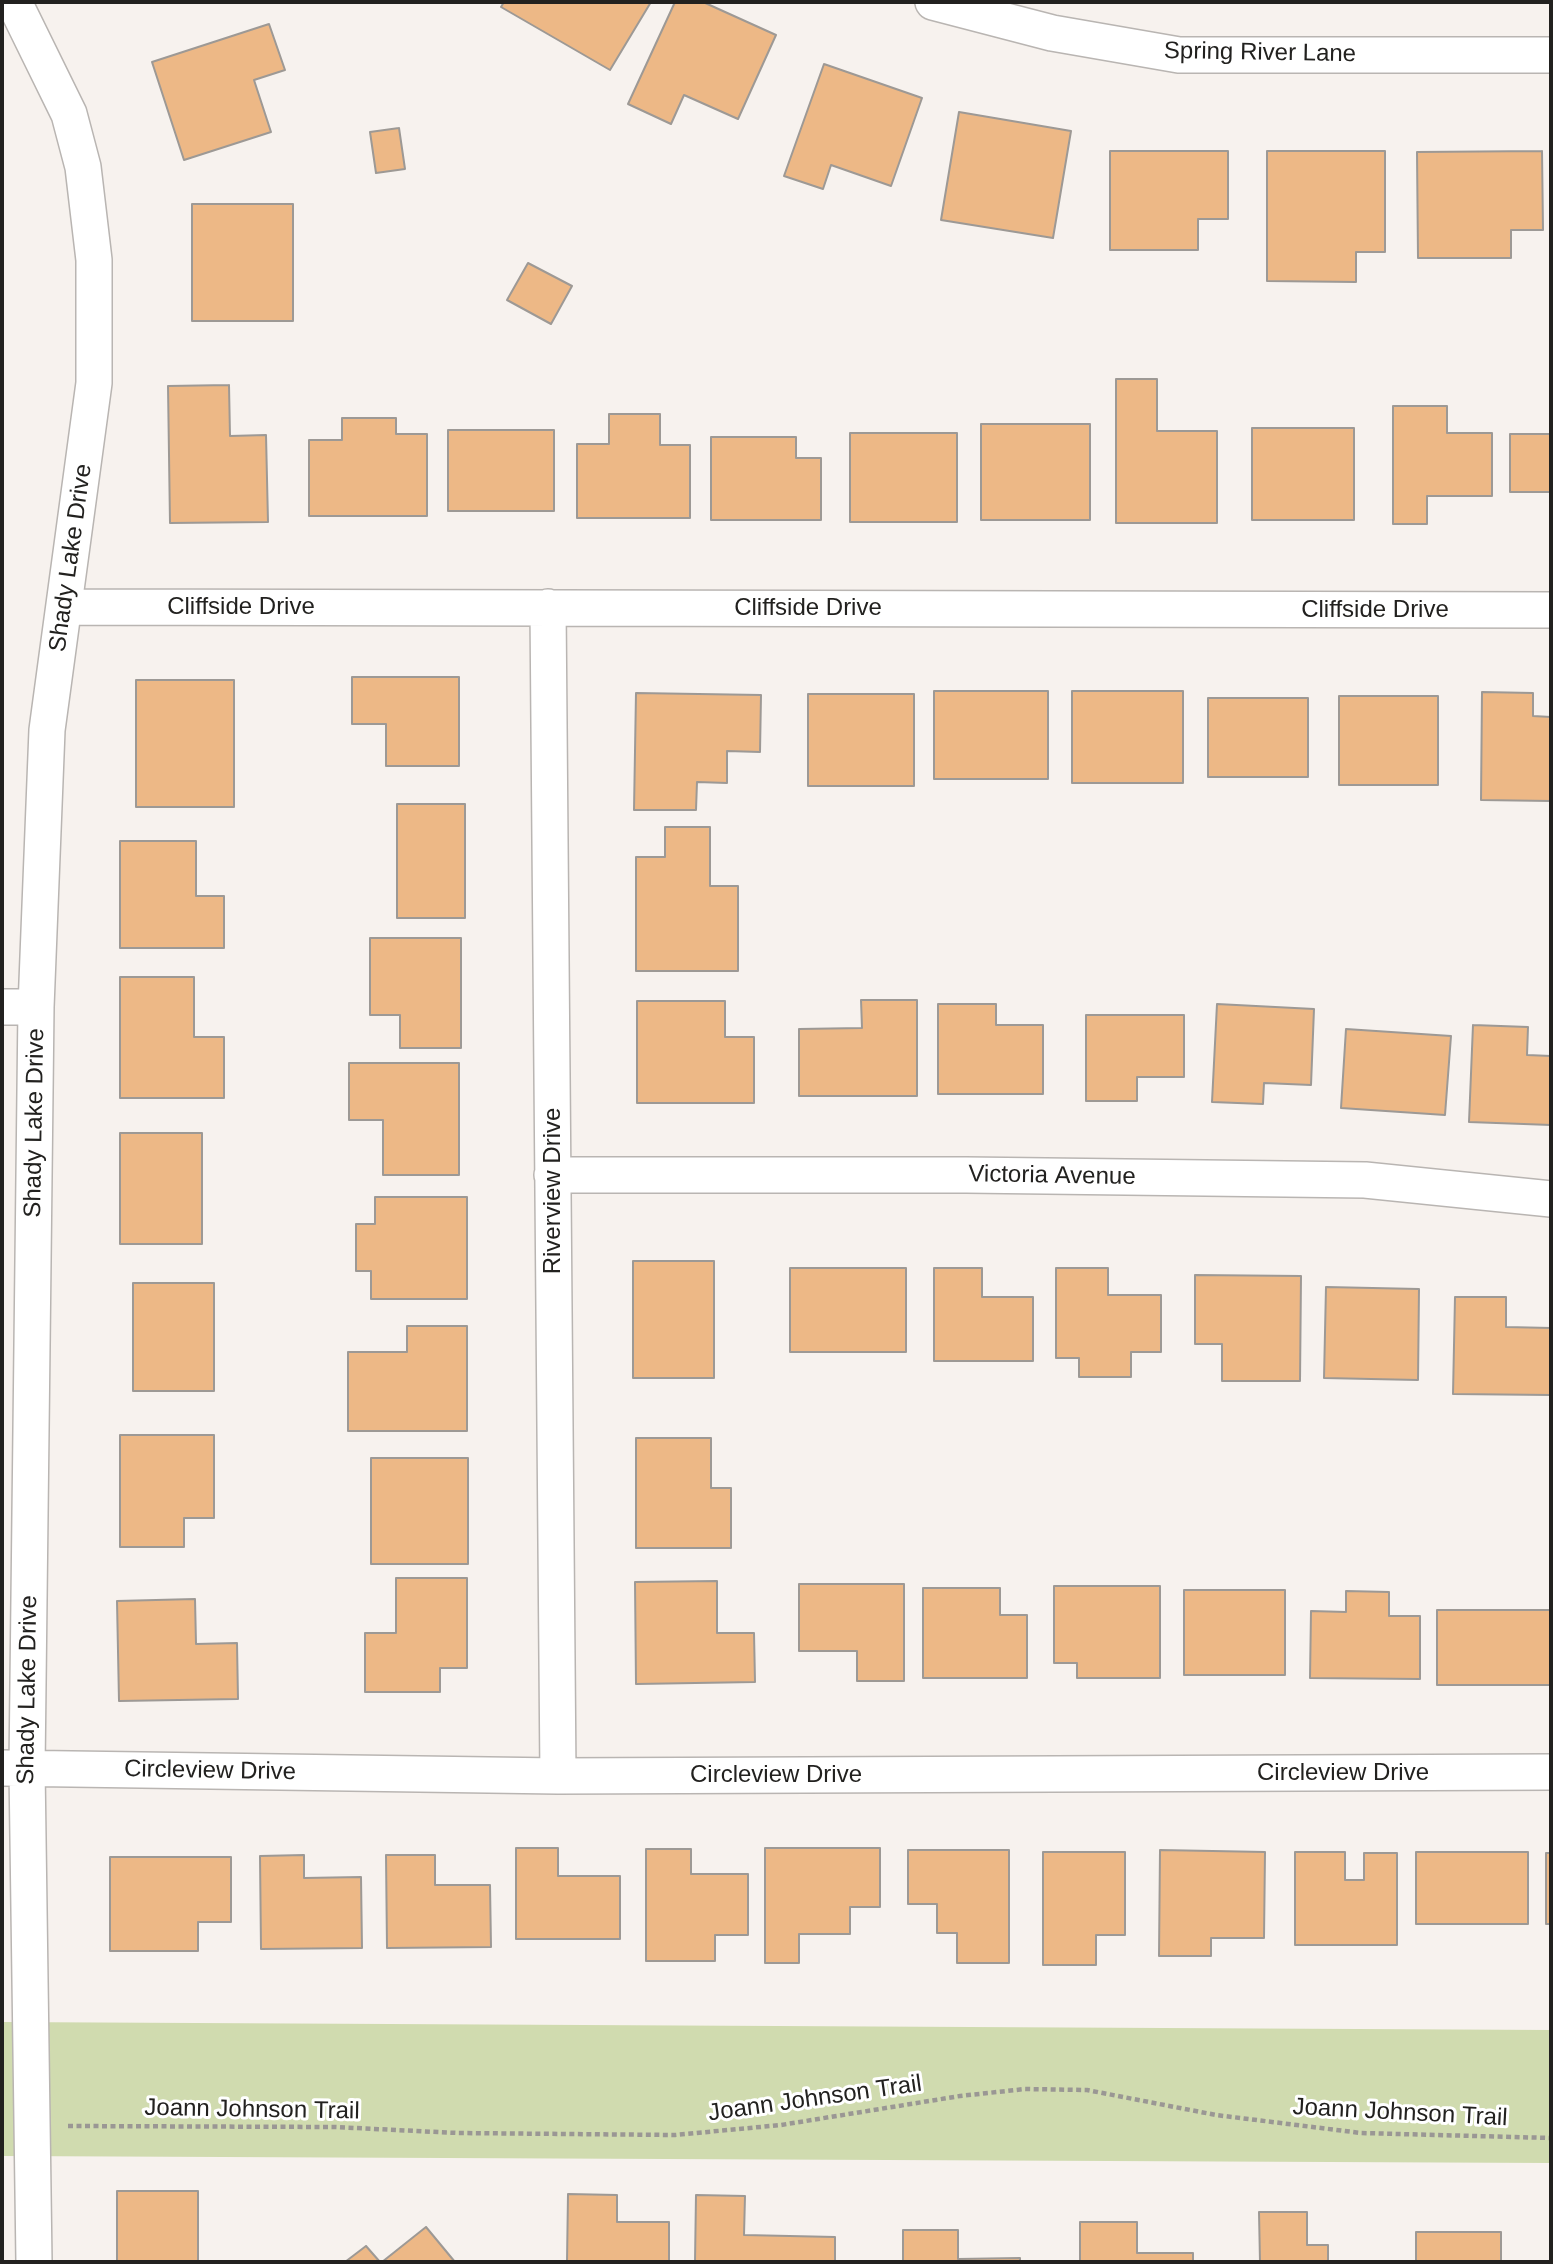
<!DOCTYPE html>
<style>
body{margin:0}
#map{position:relative;width:1553px;height:2264px;overflow:hidden;background:#f7f2ee;font-family:Helvetica,sans-serif}
canvas{display:block}
.frame{position:absolute;inset:0;border:4px solid #22211f;pointer-events:none}
</style>
<div id="map">
<canvas width="1553" height="2264"></canvas>
<div class="frame"></div>
</div>
<script>
const ctx = document.querySelector('canvas').getContext('2d');
ctx.lineJoin = 'round';
function fill(path, color) {
  ctx.fillStyle = color;
  ctx.fill(path, 'evenodd');
}
function poly(rows) {
  const path = new Path2D();
  for (const r of rows) {
    path.moveTo(r[0], r[1]);
    for (let i = 2; i < r.length; i += 2) path.lineTo(r[i], r[i + 1]);
  }
  return path;
}
function stroke(path, color, width, dash) {
  ctx.strokeStyle = color;
  ctx.lineWidth = width;
  ctx.lineCap = dash ? 'butt' : 'round';
  ctx.setLineDash(dash || []);
  ctx.stroke(path);
}
function drawText(font, color, halo, rows, align = 'center') {
  ctx.font = font + ' Helvetica,sans-serif';
  ctx.lineWidth = 6;
  ctx.setLineDash([]);
  ctx.textBaseline = 'middle';
  ctx.strokeStyle = halo;
  ctx.fillStyle = color;
  for (const [text, x, y, turn = 0] of rows) {
    ctx.save();
    ctx.translate(x, y);
    ctx.rotate((+turn || 0) * Math.PI / 180);
    ctx.textAlign = isNaN(turn) ? turn : align;
    if (halo) ctx.strokeText(text, 0, 0);
    ctx.fillText(text, 0, 0);
    ctx.restore();
  }
}
const green = poly([
 [2,2022,1551,2030,1551,2163,2,2156]
]);
const building = poly([
 [504,2,651,2,610,70,501,7,504,2],
 [675,2,703,2,776,35,738,119,684,95,671,124,628,104,675,2],
 [269,24,285,70,254,80,271,132,184,160,152,62,269,24],
 [824,64,922,98,891,186,831,165,823,189,784,176,824,64],
 [959,112,1071,131,1053,238,941,220,959,112],
 [399,128,405,169,376,173,370,132,399,128],
 [1110,151,1228,151,1228,219,1198,219,1198,250,1110,250,1110,151],
 [1267,151,1385,151,1385,252,1356,252,1356,282,1267,281,1267,151],
 [1542,151,1543,230,1511,230,1511,258,1418,258,1417,152,1542,151],
 [192,204,293,204,293,321,192,321,192,204],
 [528,263,572,286,551,324,507,300,528,263],
 [1116,379,1157,379,1157,431,1217,431,1217,523,1116,523,1116,379],
 [229,385,230,436,266,435,268,522,170,523,168,386,229,385],
 [1393,406,1447,406,1447,433,1492,433,1492,496,1427,496,1427,524,1393,524,1393,406],
 [609,414,660,414,660,445,690,445,690,518,577,518,577,444,609,444,609,414],
 [342,418,396,418,396,434,427,434,427,516,309,516,309,440,342,440,342,418],
 [981,424,1090,424,1090,520,981,520,981,424],
 [1252,428,1354,428,1354,520,1252,520,1252,428],
 [448,430,554,430,554,511,448,511,448,430],
 [850,433,957,433,957,522,850,522,850,433],
 [1510,434,1551,434,1551,492,1510,492,1510,434],
 [711,437,796,437,796,458,821,458,821,520,711,520,711,437],
 [352,677,459,677,459,766,386,766,386,724,352,724,352,677],
 [136,680,234,680,234,807,136,807,136,680],
 [934,691,1048,691,1048,779,934,779,934,691],
 [1072,691,1183,691,1183,783,1072,783,1072,691],
 [1482,692,1533,693,1533,716,1551,717,1551,801,1481,800,1482,692],
 [636,693,761,695,760,752,727,751,727,783,697,782,696,810,634,810,636,693],
 [808,694,914,694,914,786,808,786,808,694],
 [1339,696,1438,696,1438,785,1339,785,1339,696],
 [1208,698,1308,698,1308,777,1208,777,1208,698],
 [397,804,465,804,465,918,397,918,397,804],
 [665,827,710,827,710,886,738,886,738,971,636,971,636,857,665,857,665,827],
 [120,841,196,841,196,896,224,896,224,948,120,948,120,841],
 [370,938,461,938,461,1048,400,1048,400,1015,370,1015,370,938],
 [120,977,194,977,194,1037,224,1037,224,1098,120,1098,120,977],
 [861,1000,917,1000,917,1096,799,1096,799,1029,862,1028,861,1000],
 [637,1001,725,1001,725,1037,754,1037,754,1103,637,1103,637,1001],
 [938,1004,996,1004,996,1025,1043,1025,1043,1094,938,1094,938,1004],
 [1217,1004,1314,1009,1311,1085,1264,1083,1263,1104,1212,1102,1217,1004],
 [1086,1015,1184,1015,1184,1077,1137,1077,1137,1101,1086,1101,1086,1015],
 [1473,1025,1528,1027,1527,1055,1551,1056,1551,1125,1469,1122,1473,1025],
 [1346,1029,1451,1036,1445,1115,1341,1108,1346,1029],
 [349,1063,459,1063,459,1175,383,1175,383,1120,349,1120,349,1063],
 [120,1133,202,1133,202,1244,120,1244,120,1133],
 [375,1197,467,1197,467,1299,371,1299,371,1271,356,1271,356,1224,375,1224,375,1197],
 [633,1261,714,1261,714,1378,633,1378,633,1261],
 [790,1268,906,1268,906,1352,790,1352,790,1268],
 [934,1268,982,1268,982,1297,1033,1297,1033,1361,934,1361,934,1268],
 [1056,1268,1108,1268,1108,1295,1161,1295,1161,1352,1131,1352,1131,1377,1079,1377,1079,1358,1056,1358,1056,1268],
 [1195,1275,1301,1276,1300,1381,1222,1381,1222,1344,1195,1344,1195,1275],
 [133,1283,214,1283,214,1391,133,1391,133,1283],
 [1326,1287,1419,1289,1418,1380,1324,1378,1326,1287],
 [1455,1297,1506,1297,1506,1327,1551,1328,1551,1395,1453,1394,1455,1297],
 [407,1326,467,1326,467,1431,348,1431,348,1352,407,1352,407,1326],
 [120,1435,214,1435,214,1518,184,1518,184,1547,120,1547,120,1435],
 [636,1438,711,1438,711,1488,731,1488,731,1548,636,1548,636,1438],
 [371,1458,468,1458,468,1564,371,1564,371,1458],
 [396,1578,467,1578,467,1668,440,1668,440,1692,365,1692,365,1633,396,1633,396,1578],
 [717,1581,717,1633,754,1633,755,1682,636,1684,635,1582,717,1581],
 [799,1584,904,1584,904,1681,857,1681,857,1651,799,1651,799,1584],
 [1054,1586,1160,1586,1160,1678,1077,1678,1077,1663,1054,1663,1054,1586],
 [923,1588,1000,1588,1000,1615,1027,1615,1027,1678,923,1678,923,1588],
 [1184,1590,1285,1590,1285,1675,1184,1675,1184,1590],
 [1346,1591,1389,1592,1389,1616,1420,1616,1420,1679,1310,1678,1311,1611,1346,1612,1346,1591],
 [195,1599,196,1644,237,1643,238,1699,119,1701,117,1601,195,1599],
 [1437,1610,1551,1610,1551,1685,1437,1685,1437,1610],
 [516,1848,558,1848,558,1876,620,1876,620,1939,516,1939,516,1848],
 [765,1848,880,1848,880,1907,850,1907,850,1934,799,1934,799,1963,765,1963,765,1848],
 [646,1849,691,1849,691,1874,748,1874,748,1935,715,1935,715,1961,646,1961,646,1849],
 [908,1850,1009,1850,1009,1963,957,1963,957,1933,937,1933,937,1904,908,1904,908,1850],
 [1160,1850,1265,1852,1264,1938,1211,1938,1211,1956,1159,1956,1160,1850],
 [1043,1852,1125,1852,1125,1935,1096,1935,1096,1965,1043,1965,1043,1852],
 [1295,1852,1345,1852,1345,1880,1364,1880,1364,1853,1397,1853,1397,1945,1295,1945,1295,1852],
 [1416,1852,1528,1852,1528,1924,1416,1924,1416,1852],
 [1546,1853,1551,1853,1551,1924,1546,1924,1546,1853],
 [304,1855,304,1878,361,1877,362,1948,261,1949,260,1856,304,1855],
 [386,1855,435,1855,435,1885,490,1885,491,1947,387,1948,386,1855],
 [110,1857,231,1857,231,1922,198,1922,198,1951,110,1951,110,1857],
 [117,2191,198,2191,198,2262,117,2262,117,2191],
 [568,2194,617,2195,617,2222,669,2222,669,2262,567,2262,568,2194],
 [696,2195,745,2196,744,2235,835,2237,835,2262,695,2262,696,2195],
 [1259,2212,1307,2212,1307,2245,1328,2245,1328,2262,1260,2262,1259,2212],
 [1080,2222,1137,2222,1137,2253,1193,2253,1193,2262,1080,2262,1080,2222],
 [426,2227,455,2262,382,2262,426,2227],
 [903,2230,958,2230,958,2259,1020,2258,1020,2262,903,2262,903,2230],
 [1416,2232,1501,2232,1501,2262,1389,2262,1416,2262,1416,2232],
 [366,2246,380,2262,345,2262,366,2246]
]);
const path = poly([
 [68,2126,334,2127,458,2133,675,2135,781,2125,960,2096,1025,2089,1087,2090,1216,2115,1361,2133,1551,2138]
]);
const street = poly([
 [14,2,69,114,83,167,94,260,94,383,47,730,36,1007,27,1768,34,2262],
 [933,2,1052,33,1179,55,1551,55],
 [64,607,1551,610],
 [548,607,558,1776],
 [2,1007,36,1007],
 [552,1175,966,1175,1365,1180,1551,1199],
 [2,1768,558,1776,1551,1772]
]);
const streetNames = [
 ["Spring River Lane",1260,53,1],
 ["Shady Lake Drive",71,558,-82],
 ["Cliffside Drive",241,607],
 ["Cliffside Drive",808,608],
 ["Cliffside Drive",1375,610],
 ["Shady Lake Drive",35,1123,-89],
 ["Victoria Avenue",1052,1176,1],
 ["Riverview Drive",553,1191,-90],
 ["Shady Lake Drive",28,1690,-89],
 ["Circleview Drive",210,1771,1],
 ["Circleview Drive",1343,1773],
 ["Circleview Drive",776,1775],
 ["Joann Johnson Trail",815,2099,-8],
 ["Joann Johnson Trail",252,2110,1],
 ["Joann Johnson Trail",1400,2113,3]
];
fill(green, '#d0dbaf');
fill(building, '#edb886');
stroke(building, '#9d9995', 2);
stroke(street, '#b9b5b2', 38);
stroke(path, '#9a9794', 4.5, [5, 3.5]);
stroke(street, '#fff', 35);
drawText('24px', '#22211f', '#fff', streetNames);
</script>
